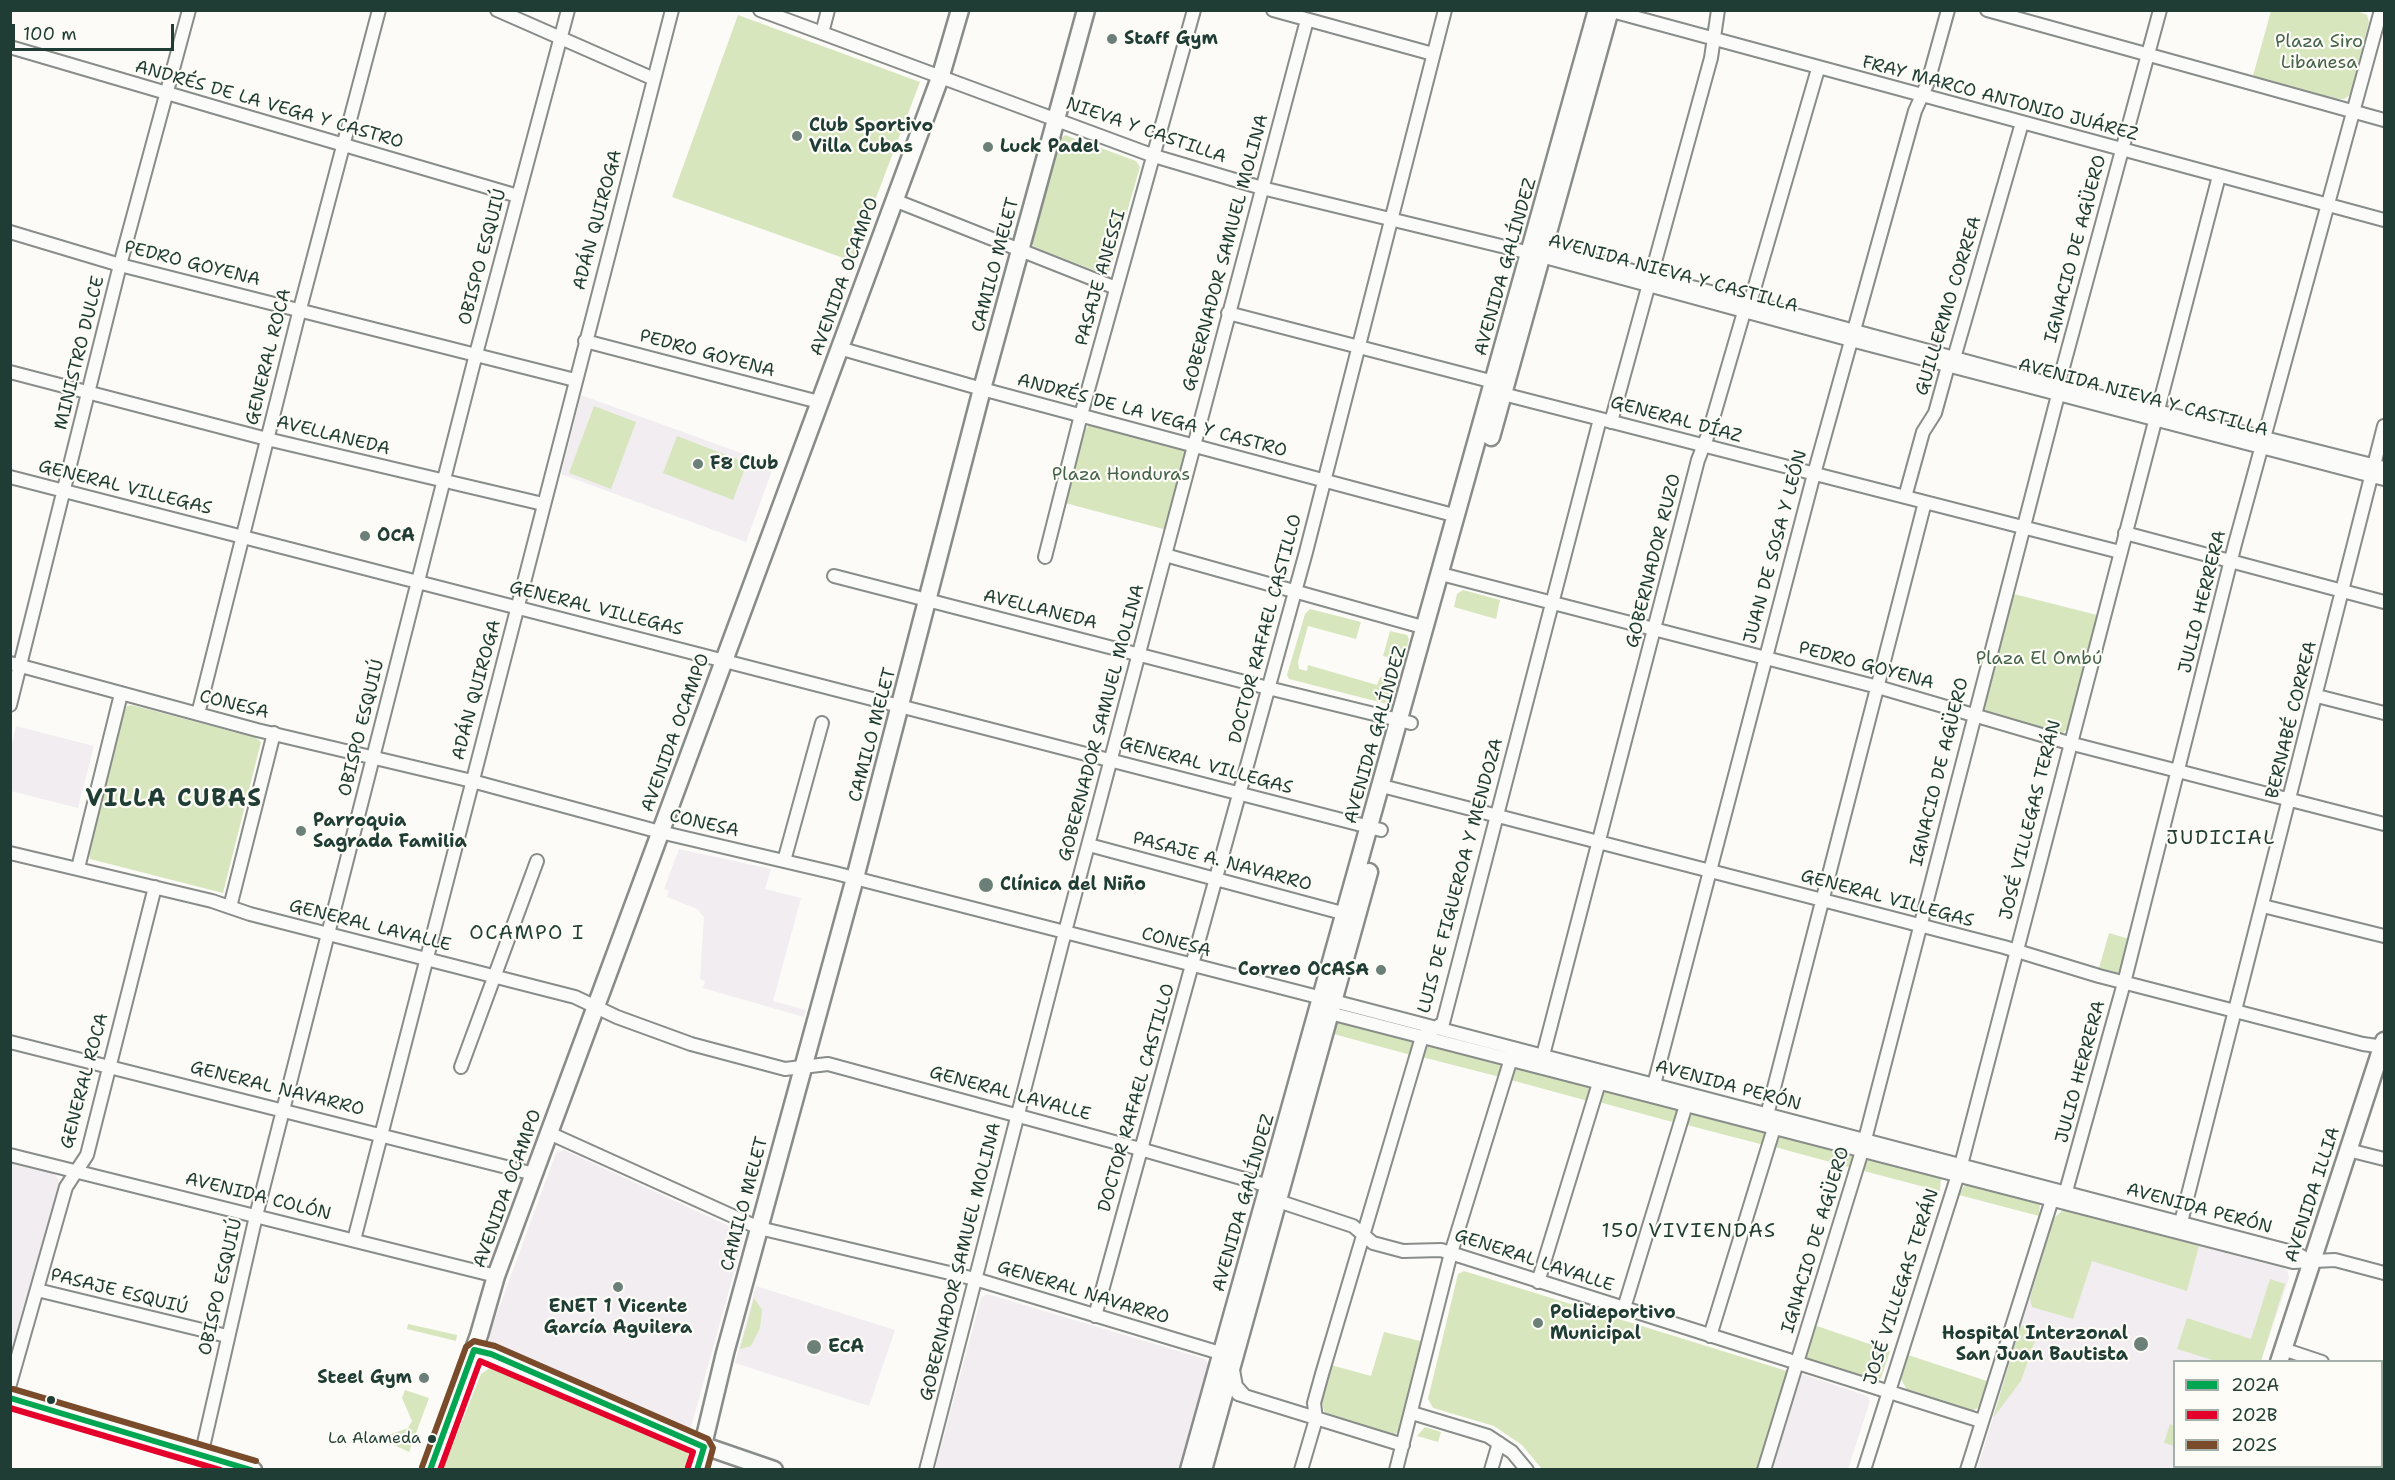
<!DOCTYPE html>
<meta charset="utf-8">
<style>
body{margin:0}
#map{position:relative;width:2395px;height:1480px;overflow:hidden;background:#fcfbf8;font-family:"Shantell Sans",sans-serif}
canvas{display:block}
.frame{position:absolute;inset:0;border:12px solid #1f3d34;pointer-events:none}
.legend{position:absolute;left:2173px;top:1360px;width:210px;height:108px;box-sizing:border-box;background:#fdfcf7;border:2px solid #a4b0a9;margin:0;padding:8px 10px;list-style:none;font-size:18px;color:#1f3d34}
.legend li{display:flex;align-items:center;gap:12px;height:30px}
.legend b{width:30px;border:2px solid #a4b0a9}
.scale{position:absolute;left:12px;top:24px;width:162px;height:27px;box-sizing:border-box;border:3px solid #1f3d34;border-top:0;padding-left:8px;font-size:18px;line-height:21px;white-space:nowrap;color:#1f3d34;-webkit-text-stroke:4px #fdfcf7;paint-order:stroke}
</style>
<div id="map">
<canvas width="2395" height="1480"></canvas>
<div class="frame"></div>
<ul class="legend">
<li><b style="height:8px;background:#00a651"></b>202A</li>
<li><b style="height:8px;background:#e4002b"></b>202B</li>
<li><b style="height:8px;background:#7a4b2a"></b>202S</li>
</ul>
<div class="scale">100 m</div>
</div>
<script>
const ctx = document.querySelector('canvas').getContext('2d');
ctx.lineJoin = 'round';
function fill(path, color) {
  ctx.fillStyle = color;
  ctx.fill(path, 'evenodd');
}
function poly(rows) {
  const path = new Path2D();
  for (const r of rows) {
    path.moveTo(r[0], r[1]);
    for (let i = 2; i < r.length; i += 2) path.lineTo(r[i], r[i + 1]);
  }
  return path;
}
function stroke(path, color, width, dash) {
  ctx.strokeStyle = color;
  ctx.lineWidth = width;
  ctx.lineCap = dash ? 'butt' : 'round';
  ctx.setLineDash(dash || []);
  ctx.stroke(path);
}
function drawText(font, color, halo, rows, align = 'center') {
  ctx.font = font + ' "Shantell Sans",sans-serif';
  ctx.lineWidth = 4.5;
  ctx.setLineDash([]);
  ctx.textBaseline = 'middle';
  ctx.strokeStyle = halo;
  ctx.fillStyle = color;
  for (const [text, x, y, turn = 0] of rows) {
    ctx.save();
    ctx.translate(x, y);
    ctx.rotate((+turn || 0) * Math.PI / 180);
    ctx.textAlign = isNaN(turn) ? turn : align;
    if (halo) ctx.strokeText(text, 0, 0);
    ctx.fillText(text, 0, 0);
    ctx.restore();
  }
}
const built = poly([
 [581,395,774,465,746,542,561,474],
 [16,726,94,746,78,808,11,791,11,748],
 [679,849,771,869,765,889,801,898,773,1001,806,1010,804,1017,703,988,705,981,700,979,704,917,697,909,667,897,669,891,664,889],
 [564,1150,738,1230,743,1240,691,1427,687,1430,490,1346,489,1335,556,1153],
 [11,1163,54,1173,60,1182,11,1362],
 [2063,1210,2283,1268,2288,1271,2289,1278,2261,1361,2174,1362,2174,1466,2227,1467,2226,1469,1977,1470,2054,1218],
 [756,1286,895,1330,869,1406,735,1363],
 [987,1294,1205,1359,1209,1366,1180,1469,935,1469,981,1298],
 [1802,1374,1867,1396,1870,1401,1848,1469,1770,1470,1798,1376]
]);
const green = poly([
 [2271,11,2357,11,2367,15,2369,22,2350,95,2344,99,2336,99,2253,76],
 [738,15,920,82,852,261,672,197],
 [1065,135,1136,161,1140,167,1110,270,1104,274,1034,247,1031,241,1060,139],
 [594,406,636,422,611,489,569,473],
 [1089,425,1177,446,1185,451,1186,458,1167,530,1065,503,1083,432],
 [677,436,747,463,733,500,663,473],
 [1463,590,1500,600,1496,619,1454,607,1457,594],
 [2010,593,2097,615,2068,729,2062,733,1986,713,1982,708],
 [1310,609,1361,622,1356,639,1308,626,1298,662,1299,669,1307,671,1308,665,1377,685,1380,677,1397,682,1392,701,1387,704,1289,679,1287,675,1305,614],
 [1390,631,1407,635,1409,639,1403,661,1383,656],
 [132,705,256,738,261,742,223,893,90,859,89,853,124,711,127,706],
 [2109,933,2129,939,2119,973,2099,968],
 [1336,1021,1408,1038,1413,1042,1411,1055,1330,1033],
 [1432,1045,1497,1061,1501,1063,1500,1077,1422,1057,1427,1046],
 [1520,1067,1584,1084,1589,1088,1588,1101,1511,1080,1516,1069],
 [1609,1090,1672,1106,1677,1110,1676,1123,1599,1102,1604,1092],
 [1696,1112,1760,1128,1765,1132,1764,1145,1687,1125,1692,1114],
 [1784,1135,1848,1151,1853,1155,1852,1168,1775,1147,1780,1136],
 [1872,1158,1936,1174,1941,1178,1940,1191,1860,1170,1866,1159],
 [1970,1183,2035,1199,2040,1203,2039,1216,1959,1195,1965,1184],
 [2063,1210,2199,1246,2187,1291,2092,1261,2073,1319,2032,1307,2030,1298,2054,1218],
 [1464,1271,1787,1371,1790,1374,1760,1469,1542,1469,1522,1445,1494,1426,1433,1408,1428,1399,1458,1274],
 [2270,1279,2285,1284,2261,1361,2216,1361,2177,1349,2187,1318,2251,1339],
 [754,1298,762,1310,760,1328,751,1346,740,1349],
 [2030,1323,2038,1332,2021,1381,1993,1418,2020,1327],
 [408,1324,457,1335,456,1341,407,1329],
 [1814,1325,1890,1351,1881,1378,1875,1381,1808,1359,1805,1352],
 [1384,1332,1424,1342,1400,1431,1391,1436,1326,1416,1320,1398,1331,1365,1371,1376],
 [1908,1355,1987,1381,1978,1408,1971,1411,1907,1390,1901,1379],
 [491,1367,686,1451,689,1456,686,1469,443,1469,481,1374],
 [405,1390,429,1398,409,1452,380,1438,408,1428,412,1421,402,1398],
 [2170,1424,2174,1426,2174,1446,2164,1443],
 [1425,1427,1441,1432,1438,1442,1417,1436]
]);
const minor = poly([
 [497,10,654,79],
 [760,10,1154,156,1262,188,1530,253,1851,340,2384,479],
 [1273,10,1433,54],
 [1608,10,2384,220],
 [1987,10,2384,120],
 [822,33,828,10],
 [10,47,518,196],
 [894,200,1116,288],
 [10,232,120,265,575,380],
 [1537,250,1544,247,2058,386,2384,468],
 [1228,313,1494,382,1503,394,2120,552],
 [585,341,819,402],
 [839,348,982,389,1457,516],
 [10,372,267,439,543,504],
 [1611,422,1711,58,1718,10],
 [10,477,1381,830],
 [1905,497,1923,432,1935,413,1948,366,1954,358,2022,123],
 [2125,533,2384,602],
 [1165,555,1426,628],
 [1045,557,1081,415,1194,10],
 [1441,574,1878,687,2069,743,2384,824],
 [834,576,1268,688,1411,723],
 [10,663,257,730,472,781,660,832,835,873,1322,998,2296,1253,2311,1262],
 [2317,696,2384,713],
 [10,705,120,265,189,10],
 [198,714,300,309,379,10],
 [1382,786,2004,947,2099,976,2363,1044,2384,1047],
 [1089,845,1346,914],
 [10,853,212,901,250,914,575,997,617,1017,691,1044,785,1069,828,1064,1140,1149,1269,1186,1278,1201,1353,1226,1373,1243,1403,1251,1441,1250,1981,1421],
 [784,861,822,723],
 [78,868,121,694],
 [2263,906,2384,936],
 [230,907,274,733],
 [1327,1008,1330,1013,2293,1262,2335,1260,2384,1273],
 [10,1042,534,1174],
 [1541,1063,1698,460,1709,432,1744,312,1750,303,1818,69],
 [461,1067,537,861],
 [1651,1096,1814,474,1915,111,1928,82,1948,10],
 [549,1133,759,1228,975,1279,1230,1356],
 [2348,1150,2384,1159],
 [10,1155,496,1276],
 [2063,1202,2124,983,2235,544,2381,10],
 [2179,1230,2384,426],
 [354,1240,672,10],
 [1538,1282,1599,1083],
 [37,1290,227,1336],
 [1624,1308,1686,1105],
 [1095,1316,1306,552,1445,10],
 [1710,1336,1774,1128,1767,1115,1925,502],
 [2283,1349,2322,1362],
 [1233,1370,1236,1386,1244,1395],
 [2382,1381,2384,1382],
 [10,1384,66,1187,87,1155,155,887],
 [1238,1394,1403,1445],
 [1412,1413,1488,1436,1512,1452,1527,1470],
 [201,1456,256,1216,476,354,568,10],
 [926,1470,1065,932,1307,20],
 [1301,1470,1316,1419,1314,1403,1322,1374,1422,1037,1443,1023,1600,419],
 [1396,1470,1451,1253,1513,1052],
 [1491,1470,1499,1443],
 [1764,1470,1862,1151,2058,395,2058,386,2160,10],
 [1864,1470,1961,1165,2219,176],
 [1967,1470,2054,1193]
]);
const major = poly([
 [1491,437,1610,10],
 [474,1350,491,1354,684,1439,774,1470],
 [2279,1362,2384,1041],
 [10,1398,253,1470],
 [430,1470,479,1335,496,1276,941,75,960,10],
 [697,1470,725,1353,855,878,982,389,1086,10],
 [1189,1470,1597,10],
 [1203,1470,1369,872],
 [2244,1470,2245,1466]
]);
const bus1 = poly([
 [10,1398,251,1470],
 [430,1470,474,1350,491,1354,704,1447,697,1470]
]);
const bus2 = poly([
 [10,1408,220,1470],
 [440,1470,480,1361,693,1452,688,1467]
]);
const bus3 = poly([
 [13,1389,256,1461],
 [422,1467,466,1347,474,1341,495,1346,708,1439,713,1448,707,1470]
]);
const markers = [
 [1112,39,6,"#6c8079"],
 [797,136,6,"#6c8079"],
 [988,147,6,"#6c8079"],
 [698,464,6,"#6c8079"],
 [365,536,6,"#6c8079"],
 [301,831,6,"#6c8079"],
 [986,885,8,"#6c8079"],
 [1381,970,6,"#6c8079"],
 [618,1287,6,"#6c8079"],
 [1538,1323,6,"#6c8079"],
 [2141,1344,8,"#6c8079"],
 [814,1347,8,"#6c8079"],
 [424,1378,6,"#6c8079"],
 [51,1400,5,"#1f3d34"],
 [432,1439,5,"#1f3d34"]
];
const busNames = [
 ["La Alameda",421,1439]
];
const poiNames = [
 ["Staff Gym",1124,39],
 ["Club Sportivo",809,126],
 ["Villa Cubas",809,147],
 ["Luck Padel",1000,147],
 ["F8 Club",710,464],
 ["OCA",377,536],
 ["Parroquia",313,821],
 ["Sagrada Familia",313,842],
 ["Clínica del Niño",1000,885],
 ["Correo OCASA",1369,970,"right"],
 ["ENET 1 Vicente",618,1307,"center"],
 ["García Aguilera",618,1328,"center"],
 ["Polideportivo",1550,1313],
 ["Municipal",1550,1334],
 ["Hospital Interzonal",2128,1334,"right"],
 ["San Juan Bautista",2128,1355,"right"],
 ["ECA",828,1347],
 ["Steel Gym",412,1378,"right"]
];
const parkNames = [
 ["Plaza Siro",2319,42],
 ["Libanesa",2319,63],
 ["Plaza Honduras",1121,475],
 ["Plaza El Ombú",2039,659]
];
const streetNames = [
 ["FRAY MARCO ANTONIO JUÁREZ",2000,99,15],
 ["ANDRÉS DE LA VEGA Y CASTRO",269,105,16],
 ["NIEVA Y CASTILLA",1146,131,19],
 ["ADÁN QUIROGA",598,220,-75],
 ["IGNACIO DE AGÜERO",2076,249,-75],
 ["GOBERNADOR SAMUEL MOLINA",1226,253,-75],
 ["OBISPO ESQUIÚ",483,257,-75],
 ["PEDRO GOYENA",192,264,14],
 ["CAMILO MELET",996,265,-75],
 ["AVENIDA GALÍNDEZ",1506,267,-74],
 ["AVENIDA NIEVA Y CASTILLA",1673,274,15],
 ["AVENIDA OCAMPO",845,277,-70],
 ["PASAJE ANESSI",1101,278,-74],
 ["GUILLERMO CORREA",1949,306,-73],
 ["MINISTRO DULCE",80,353,-76],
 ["PEDRO GOYENA",707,354,15],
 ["GENERAL ROCA",269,357,-76],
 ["AVENIDA NIEVA Y CASTILLA",2143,398,15],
 ["ANDRÉS DE LA VEGA Y CASTRO",1152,416,15],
 ["GENERAL DÍAZ",1676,420,15],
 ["AVELLANEDA",333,436,14],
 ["GENERAL VILLEGAS",125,488,14],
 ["JUAN DE SOSA Y LEÓN",1776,547,-75],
 ["GOBERNADOR RUZO",1654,561,-76],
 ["JULIO HERRERA",2203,602,-76],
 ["GENERAL VILLEGAS",596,609,14],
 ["AVELLANEDA",1040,610,14],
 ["DOCTOR RAFAEL CASTILLO",1266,629,-75],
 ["PEDRO GOYENA",1866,666,15],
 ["ADÁN QUIROGA",477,690,-75],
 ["CONESA",234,705,14],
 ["BERNABÉ CORREA",2292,720,-76],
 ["GOBERNADOR SAMUEL MOLINA",1102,723,-75],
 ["OBISPO ESQUIÚ",362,728,-76],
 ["AVENIDA OCAMPO",676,733,-70],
 ["CAMILO MELET",873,735,-75],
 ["AVENIDA GALÍNDEZ",1376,735,-74],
 ["GENERAL VILLEGAS",1206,766,15],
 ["IGNACIO DE AGÜERO",1940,772,-76],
 ["JOSÉ VILLEGAS TERÁN",2031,820,-76],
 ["CONESA",704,824,13],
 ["PASAJE A. NAVARRO",1222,862,15],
 ["LUIS DE FIGUEROA Y MENDOZA",1461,876,-75],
 ["GENERAL VILLEGAS",1887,899,15],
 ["GENERAL LAVALLE",370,926,14],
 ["CONESA",1176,943,15],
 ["JULIO HERRERA",2081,1072,-75],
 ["GENERAL ROCA",85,1081,-75],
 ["AVENIDA PERÓN",1728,1086,15],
 ["GENERAL NAVARRO",277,1089,14],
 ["GENERAL LAVALLE",1010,1094,15],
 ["DOCTOR RAFAEL CASTILLO",1137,1098,-74],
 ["AVENIDA OCAMPO",508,1189,-70],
 ["AVENIDA ILLIA",2313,1195,-72],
 ["AVENIDA COLÓN",258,1197,14],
 ["AVENIDA GALÍNDEZ",1244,1203,-74],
 ["CAMILO MELET",745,1204,-75],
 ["AVENIDA PERÓN",2199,1209,15],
 ["IGNACIO DE AGÜERO",1816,1240,-73],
 ["GENERAL LAVALLE",1534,1261,18],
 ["GOBERNADOR SAMUEL MOLINA",961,1262,-76],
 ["OBISPO ESQUIÚ",221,1287,-77],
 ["JOSÉ VILLEGAS TERÁN",1902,1287,-72],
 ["PASAJE ESQUIÚ",119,1292,14],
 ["GENERAL NAVARRO",1083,1293,17]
];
const neighbourhoodNames = [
 ["JUDICIAL",2221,839],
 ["OCAMPO I",527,934],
 ["150 VIVIENDAS",1689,1232]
];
const districtNames = [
 ["VILLA CUBAS",174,800]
];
fill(built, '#f2edf1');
fill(green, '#d7e6bd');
stroke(minor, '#888d8a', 16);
stroke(major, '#888d8a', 21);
stroke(minor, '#fbfbf9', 12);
stroke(major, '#fbfbf9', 16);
stroke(bus1, '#00a651', 6);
stroke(bus2, '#e4002b', 6);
stroke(bus3, '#7a4b2a', 6);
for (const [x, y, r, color] of markers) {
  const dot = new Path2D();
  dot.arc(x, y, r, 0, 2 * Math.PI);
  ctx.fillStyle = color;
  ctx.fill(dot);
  stroke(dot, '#fdfcf7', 2);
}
drawText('16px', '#1f3d34', '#fdfcf7', busNames, 'right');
drawText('bold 18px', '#1f3d34', '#fdfcf7', poiNames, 'left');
drawText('18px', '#45634a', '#fdfcf7', parkNames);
drawText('18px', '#1f3d34', '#fdfcf7', streetNames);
ctx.letterSpacing = '1.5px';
drawText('20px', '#1f3d34', '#fdfcf7', neighbourhoodNames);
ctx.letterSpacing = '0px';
ctx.letterSpacing = '1.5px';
drawText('bold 24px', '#1f3d34', '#fdfcf7', districtNames);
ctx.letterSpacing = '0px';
</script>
